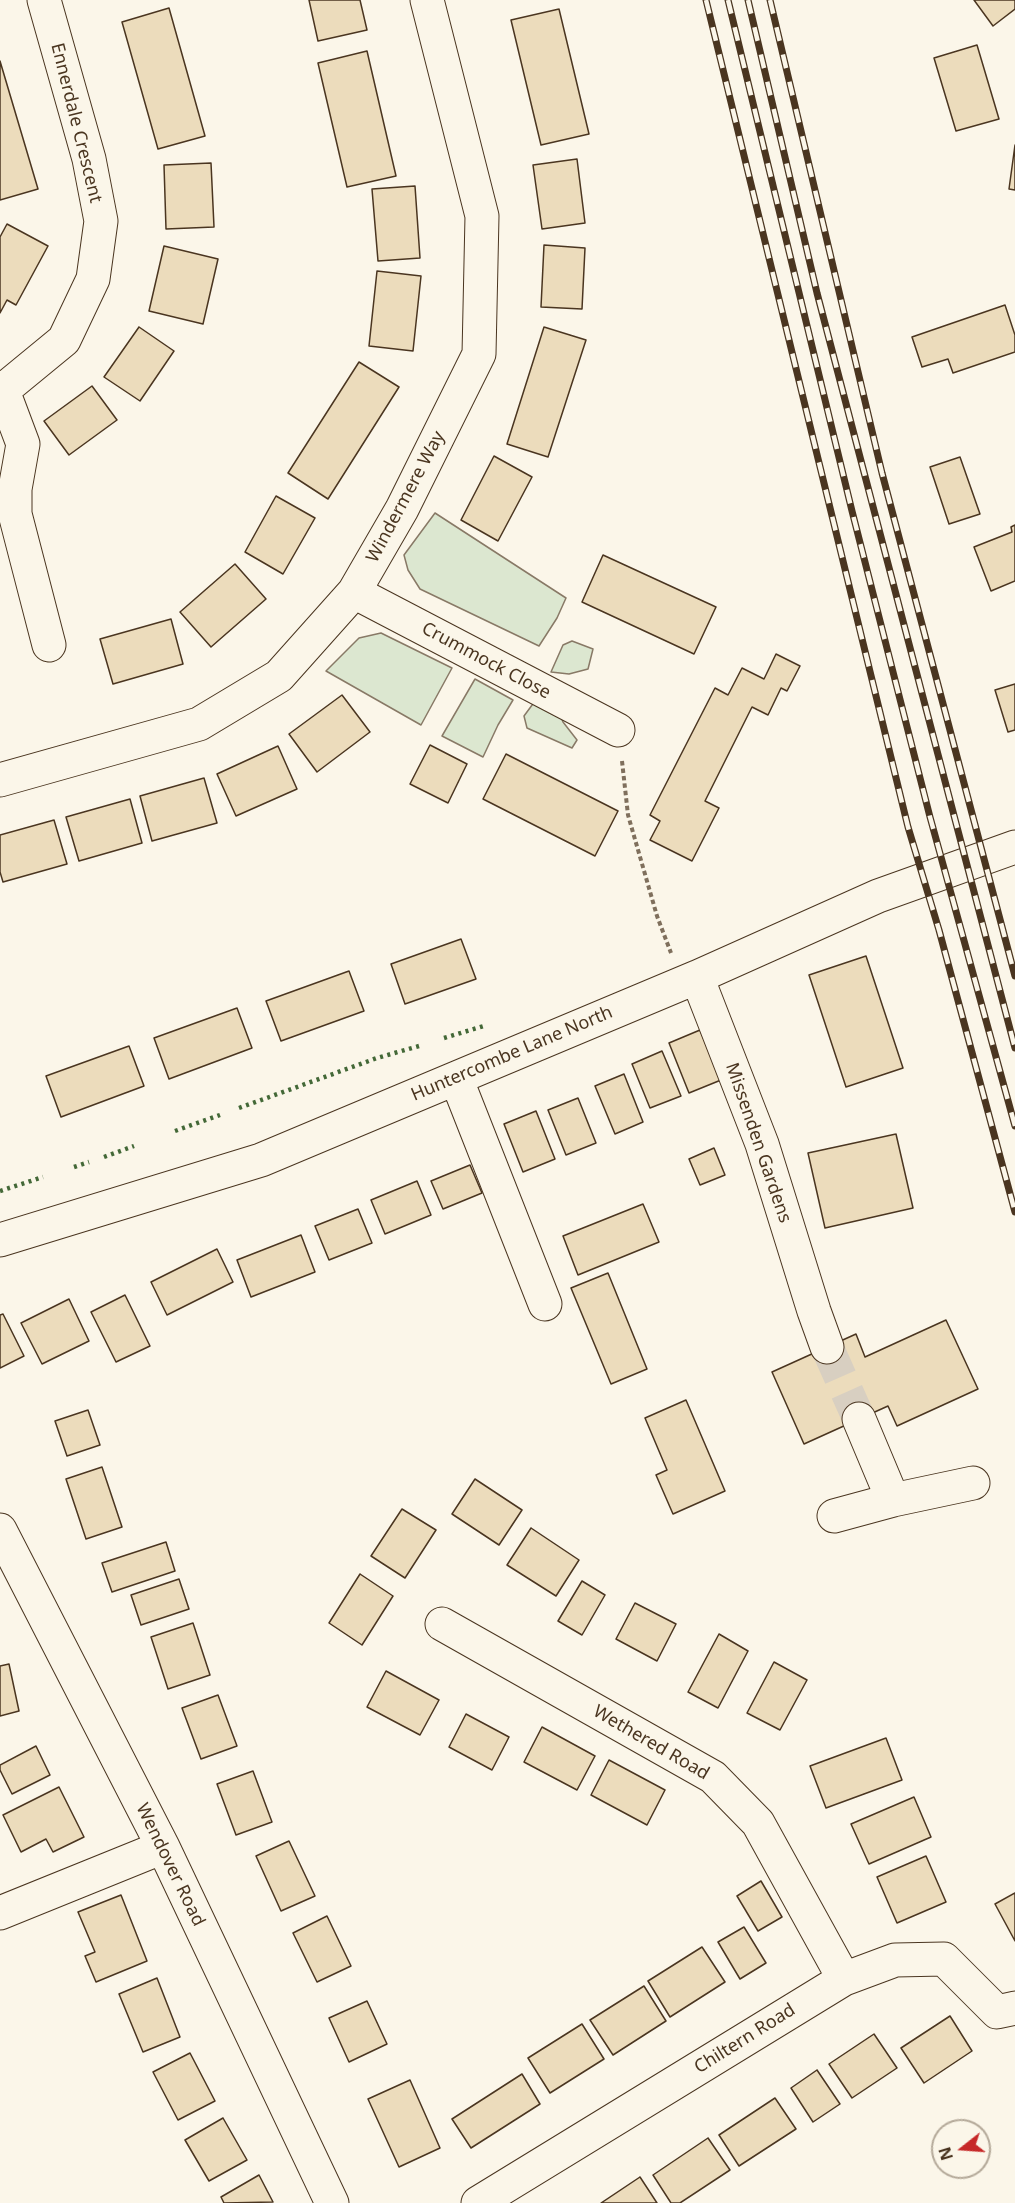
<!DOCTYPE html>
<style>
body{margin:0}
#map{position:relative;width:1015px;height:2203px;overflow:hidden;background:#fbf6e9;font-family:"Noto Sans",sans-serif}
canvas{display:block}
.north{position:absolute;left:931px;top:2119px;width:60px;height:60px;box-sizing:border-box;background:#fbf6e9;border:2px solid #b4a999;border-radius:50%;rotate:253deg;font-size:16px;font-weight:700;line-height:24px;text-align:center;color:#4a3520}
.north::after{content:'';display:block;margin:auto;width:21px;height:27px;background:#c62828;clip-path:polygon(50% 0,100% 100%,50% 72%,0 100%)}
</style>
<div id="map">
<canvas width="1015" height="2203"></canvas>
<div class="north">N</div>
</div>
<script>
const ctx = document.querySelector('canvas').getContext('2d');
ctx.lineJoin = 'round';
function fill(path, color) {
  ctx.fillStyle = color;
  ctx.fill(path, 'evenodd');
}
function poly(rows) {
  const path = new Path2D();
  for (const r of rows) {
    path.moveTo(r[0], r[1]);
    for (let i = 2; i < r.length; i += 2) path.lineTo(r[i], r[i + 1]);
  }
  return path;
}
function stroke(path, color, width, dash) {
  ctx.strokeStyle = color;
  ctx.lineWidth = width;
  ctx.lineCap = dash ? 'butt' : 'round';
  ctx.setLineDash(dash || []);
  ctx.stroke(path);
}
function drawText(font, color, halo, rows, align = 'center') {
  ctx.font = font + ' "Noto Sans",sans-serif';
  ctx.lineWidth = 4.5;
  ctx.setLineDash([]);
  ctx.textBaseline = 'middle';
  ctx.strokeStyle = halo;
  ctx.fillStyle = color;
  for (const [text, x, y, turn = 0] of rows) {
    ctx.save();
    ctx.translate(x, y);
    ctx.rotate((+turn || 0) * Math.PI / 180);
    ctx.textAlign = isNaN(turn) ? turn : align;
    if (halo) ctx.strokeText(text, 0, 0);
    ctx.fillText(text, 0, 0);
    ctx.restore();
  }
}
const green = poly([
 [435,513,566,598,557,618,539,646,420,589,408,570,404,555,435,513],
 [381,633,452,668,421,725,326,671,359,638,381,633],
 [572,641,593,649,588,669,569,674,551,672,563,645,572,641],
 [475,679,513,700,498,725,483,757,442,736,475,679],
 [538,697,556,704,563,722,577,740,572,748,527,728,524,716,538,697]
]);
const building = poly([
 [309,0,360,0,367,30,318,41,309,0],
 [974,0,1015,0,1015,9,993,26,974,0],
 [169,8,205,136,158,149,122,22,169,8],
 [559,9,589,134,541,145,511,20,559,9],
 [977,45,999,119,956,131,934,58,977,45],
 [367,51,396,176,347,187,318,63,367,51],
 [0,61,38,189,0,200,0,61],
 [1015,145,1015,190,1009,189,1015,145],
 [577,159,585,223,542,229,533,165,577,159],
 [211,163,214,227,166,229,164,165,211,163],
 [415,186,420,258,378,261,372,189,415,186],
 [7,224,48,246,16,305,7,300,0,313,0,237,7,224],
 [544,245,585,248,582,309,541,307,544,245],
 [164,246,218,259,203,324,149,311,164,246],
 [377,271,421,276,413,351,369,346,377,271],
 [1005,305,1015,335,1015,352,953,373,948,359,922,367,912,337,1005,305],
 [139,327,174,351,140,401,104,377,139,327],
 [544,327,586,340,548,457,507,444,544,327],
 [359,362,399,387,328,499,288,473,359,362],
 [92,386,117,420,69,455,44,421,92,386],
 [494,456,532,477,498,541,461,520,494,456],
 [960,457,980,514,949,524,930,467,960,457],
 [276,496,315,518,283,574,245,552,276,496],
 [1015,525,1015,581,991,591,974,547,1012,532,1011,527,1015,525],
 [603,555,716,607,694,654,582,602,603,555],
 [235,564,266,599,211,647,180,612,235,564],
 [171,619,183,664,113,684,100,639,171,619],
 [776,654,800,666,787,691,781,688,768,715,752,707,705,801,719,808,692,861,650,840,660,821,650,815,715,688,728,695,742,668,764,679,776,654],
 [1015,684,1015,730,1008,732,995,690,1015,684],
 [342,695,370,732,317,772,289,734,342,695],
 [430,745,467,764,448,803,410,784,430,745],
 [278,746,297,789,236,816,217,774,278,746],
 [506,754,618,811,595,856,483,799,506,754],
 [204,778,217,823,152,841,140,796,204,778],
 [130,799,142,843,79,861,66,817,130,799],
 [54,820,67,864,3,882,0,872,0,835,54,820],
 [461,939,476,979,405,1004,391,964,461,939],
 [866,956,903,1068,846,1087,809,975,866,956],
 [349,971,364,1011,281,1041,266,1001,349,971],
 [237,1008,252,1048,169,1079,154,1038,237,1008],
 [700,1030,721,1080,689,1093,669,1043,700,1030],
 [129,1046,144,1086,61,1117,46,1076,129,1046],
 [662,1051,681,1096,650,1108,632,1064,662,1051],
 [624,1074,643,1122,615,1134,595,1086,624,1074],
 [578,1098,596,1143,566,1155,548,1110,578,1098],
 [536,1111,555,1159,523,1172,504,1124,536,1111],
 [896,1134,913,1208,825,1228,808,1153,896,1134],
 [714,1148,725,1175,700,1185,689,1159,714,1148],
 [470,1165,482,1193,443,1209,431,1181,470,1165],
 [417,1181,431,1215,385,1234,371,1200,417,1181],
 [643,1204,659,1242,578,1275,563,1236,643,1204],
 [358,1209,372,1243,329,1260,315,1226,358,1209],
 [301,1235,315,1272,251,1297,237,1260,301,1235],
 [217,1249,233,1282,167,1315,151,1282,217,1249],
 [608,1273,647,1369,611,1384,571,1288,608,1273],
 [125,1295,150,1346,116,1362,91,1312,125,1295],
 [69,1299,89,1341,42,1364,21,1323,69,1299],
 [3,1314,24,1356,0,1368,0,1315,3,1314],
 [946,1320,978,1389,897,1426,888,1406,804,1444,772,1372,856,1334,865,1357,946,1320],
 [686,1400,725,1491,673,1514,656,1475,667,1470,645,1418,686,1400],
 [88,1410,100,1445,67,1456,55,1421,88,1410],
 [102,1467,122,1527,86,1539,66,1479,102,1467],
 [475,1479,522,1510,499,1545,452,1514,475,1479],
 [402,1509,436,1530,405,1578,371,1556,402,1509],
 [531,1528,579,1560,556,1596,507,1565,531,1528],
 [166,1542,175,1571,112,1592,102,1563,166,1542],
 [360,1574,393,1596,362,1645,329,1623,360,1574],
 [179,1579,189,1609,141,1625,131,1595,179,1579],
 [582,1581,605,1595,582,1635,558,1621,582,1581],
 [635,1603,676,1624,657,1661,616,1639,635,1603],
 [193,1623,210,1675,168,1689,151,1637,193,1623],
 [719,1634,748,1651,718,1708,688,1692,719,1634],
 [774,1662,807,1680,780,1730,747,1713,774,1662],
 [9,1664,19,1711,0,1716,0,1666,9,1664],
 [386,1671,439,1700,420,1735,367,1707,386,1671],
 [218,1695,237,1746,201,1759,182,1708,218,1695],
 [466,1714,509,1737,492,1770,449,1747,466,1714],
 [542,1727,595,1756,577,1790,524,1762,542,1727],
 [886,1738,902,1780,826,1808,810,1766,886,1738],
 [36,1746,50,1775,12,1794,0,1770,0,1765,36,1746],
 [609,1760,665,1790,647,1825,591,1795,609,1760],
 [253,1771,272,1822,236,1835,217,1784,253,1771],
 [59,1787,84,1837,53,1852,46,1839,21,1852,3,1815,59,1787],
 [914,1797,931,1837,869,1864,851,1824,914,1797],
 [289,1841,315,1896,281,1911,256,1856,289,1841],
 [926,1856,946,1902,897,1923,877,1877,926,1856],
 [761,1881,782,1917,758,1931,737,1896,761,1881],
 [1015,1893,1015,1941,995,1904,1015,1893],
 [121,1895,147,1961,96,1982,85,1956,95,1952,78,1912,121,1895],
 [327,1916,351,1966,317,1982,293,1933,327,1916],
 [744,1927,766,1963,740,1979,718,1942,744,1927],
 [702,1947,725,1982,670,2017,648,1981,702,1947],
 [157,1978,180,2037,143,2052,119,1994,157,1978],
 [644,1986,666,2021,613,2055,590,2020,644,1986],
 [367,2001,387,2044,349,2062,329,2018,367,2001],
 [950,2016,972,2051,924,2083,901,2048,950,2016],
 [582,2024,604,2059,550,2093,528,2058,582,2024],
 [874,2034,897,2068,852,2098,829,2064,874,2034],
 [190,2053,215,2101,178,2120,153,2072,190,2053],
 [817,2070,840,2104,813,2122,791,2088,817,2070],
 [522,2074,540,2104,471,2148,452,2119,522,2074],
 [410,2080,440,2148,399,2167,368,2099,410,2080],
 [775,2098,796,2129,739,2166,719,2135,775,2098],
 [223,2118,247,2160,209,2181,185,2140,223,2118],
 [708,2138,730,2170,680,2203,671,2203,653,2175,708,2138],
 [259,2175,273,2202,224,2203,221,2197,259,2175],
 [640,2177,657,2203,601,2203,640,2177]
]);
const minorTunnel = poly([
 [827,1347,859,1419]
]);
const path = poly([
 [622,761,628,815,657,916,671,953]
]);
const minor = poly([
 [0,388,8,386,64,340,93,279,101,221,89,159,44,0],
 [2,388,23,444,15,489,15,514,49,645],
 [354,592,618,730],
 [0,780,199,724,279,676,354,592,402,509,479,354,482,216,427,0],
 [697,977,762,1144,814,1311,827,1347],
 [456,1078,545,1304],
 [0,1240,261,1160,697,977,878,896,1015,847],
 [859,1419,893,1500],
 [834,1516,893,1500,973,1483],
 [0,1530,163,1847,332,2203],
 [442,1624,713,1777,758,1823,844,1979],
 [0,1913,163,1847],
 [478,2203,844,1979,895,1960,944,1959,997,2012,1015,2008]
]);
const rail = poly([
 [706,0,908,827,939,930,1015,1212],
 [728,0,852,511,930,817,1015,1126],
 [748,0,817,293,1015,1048],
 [770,0,882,473,1015,976]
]);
const hedge = poly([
 [444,1038,487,1025],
 [239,1108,377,1058,419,1046],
 [175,1131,220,1115],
 [104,1157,134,1146],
 [74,1167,89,1162],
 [0,1191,43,1177]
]);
const streetNames = [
 ["Ennerdale Crescent",76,123,76],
 ["Windermere Way",406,497,-62],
 ["Crummock Close",486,661,28],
 ["Huntercombe Lane North",512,1054,-23],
 ["Missenden Gardens",758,1143,71],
 ["Wethered Road",651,1743,30],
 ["Wendover Road",170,1865,64],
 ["Chiltern Road",745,2039,-32]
];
fill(green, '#dce7d0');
stroke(green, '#887966', 1.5);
fill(building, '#ecdcbc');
stroke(building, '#4a3520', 1.5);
stroke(minorTunnel, '#d8cfc1', 33, [33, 16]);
stroke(minor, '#4a3520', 35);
stroke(path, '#7f6f5c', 4, [4.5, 3]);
stroke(minor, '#fbf6e9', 33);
stroke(rail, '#4a3520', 7);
stroke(rail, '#fbf6e9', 4.5, [14]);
stroke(hedge, '#436837', 4.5, [3, 4.5]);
drawText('18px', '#4a3520', '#fbf6e9', streetNames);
</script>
